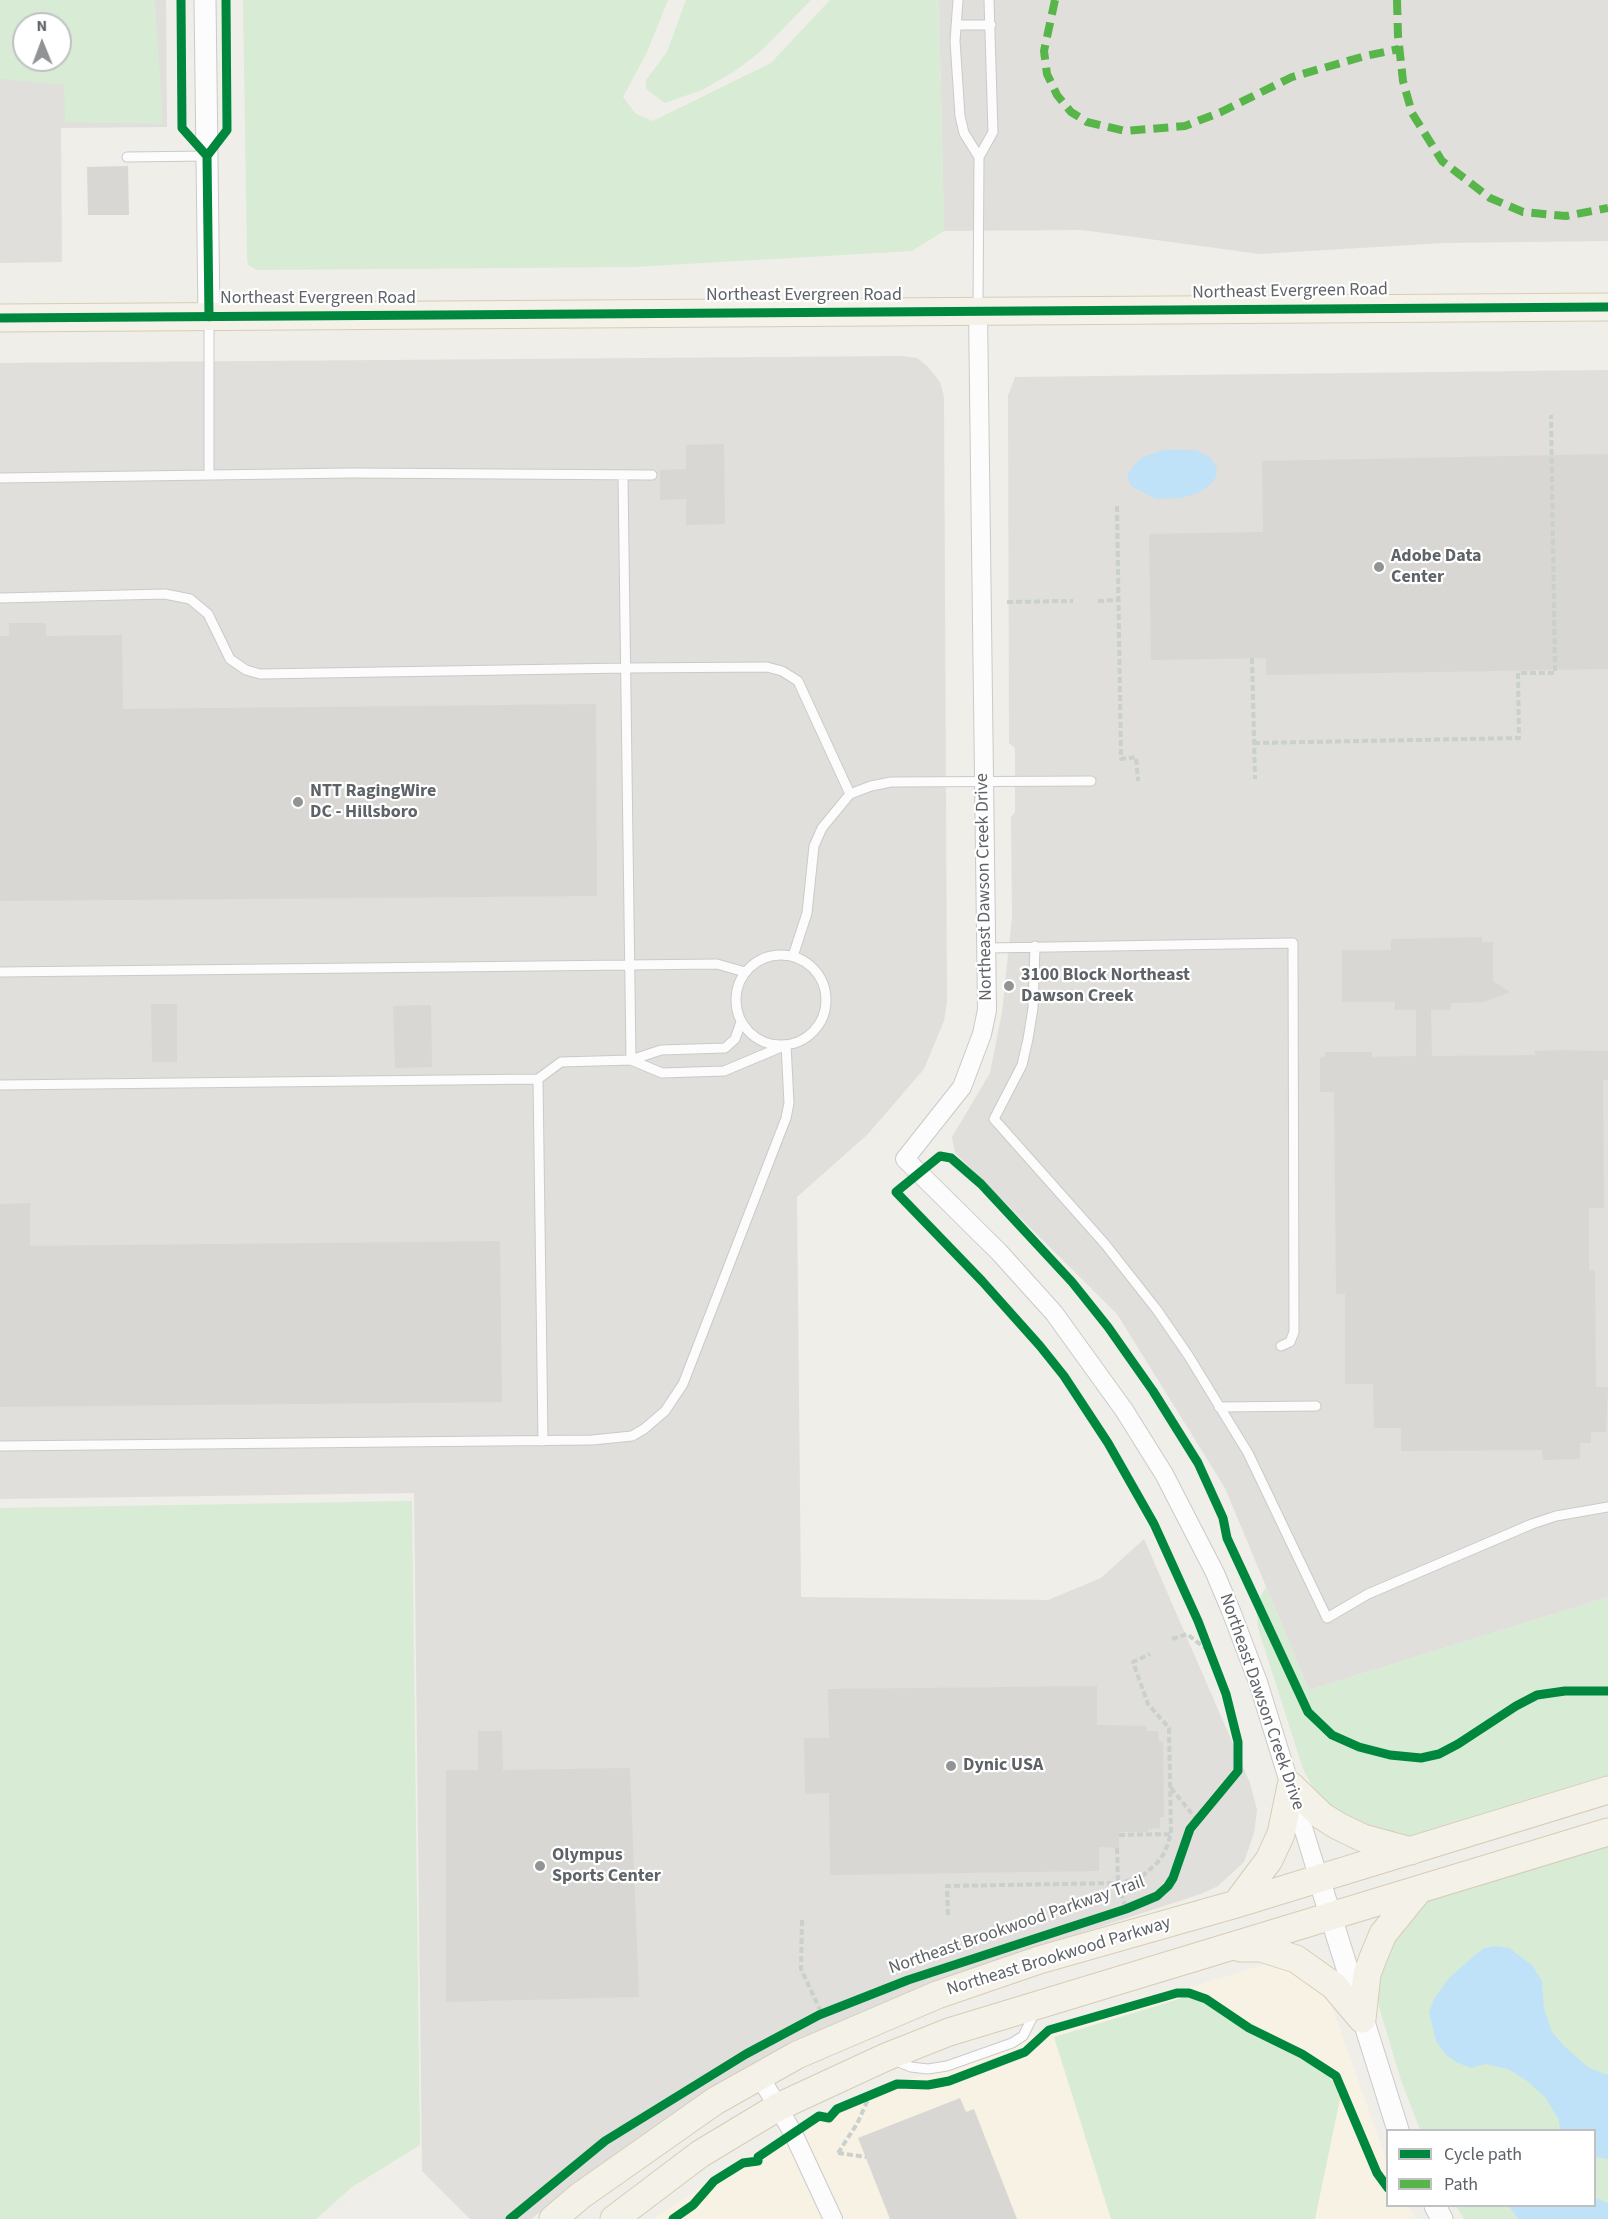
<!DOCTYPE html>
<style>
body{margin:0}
#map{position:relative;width:1608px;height:2219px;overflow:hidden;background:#efeee9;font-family:"Source Sans 3",sans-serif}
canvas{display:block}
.legend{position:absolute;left:1386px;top:2129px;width:210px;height:78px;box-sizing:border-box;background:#fff;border:2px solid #bfc1c3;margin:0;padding:8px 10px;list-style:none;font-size:18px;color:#5e6368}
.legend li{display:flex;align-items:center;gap:12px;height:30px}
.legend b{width:30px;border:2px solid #bfc1c3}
.north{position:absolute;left:12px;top:12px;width:60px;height:60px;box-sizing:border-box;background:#fff;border:2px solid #bfc1c3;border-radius:50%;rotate:359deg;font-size:16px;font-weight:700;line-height:24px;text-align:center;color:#5e6368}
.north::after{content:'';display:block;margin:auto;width:21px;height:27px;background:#919495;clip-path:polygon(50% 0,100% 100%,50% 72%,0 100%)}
</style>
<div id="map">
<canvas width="1608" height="2219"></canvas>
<ul class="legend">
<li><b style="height:8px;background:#00873e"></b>Cycle path</li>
<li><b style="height:8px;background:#58b549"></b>Path</li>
</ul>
<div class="north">N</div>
</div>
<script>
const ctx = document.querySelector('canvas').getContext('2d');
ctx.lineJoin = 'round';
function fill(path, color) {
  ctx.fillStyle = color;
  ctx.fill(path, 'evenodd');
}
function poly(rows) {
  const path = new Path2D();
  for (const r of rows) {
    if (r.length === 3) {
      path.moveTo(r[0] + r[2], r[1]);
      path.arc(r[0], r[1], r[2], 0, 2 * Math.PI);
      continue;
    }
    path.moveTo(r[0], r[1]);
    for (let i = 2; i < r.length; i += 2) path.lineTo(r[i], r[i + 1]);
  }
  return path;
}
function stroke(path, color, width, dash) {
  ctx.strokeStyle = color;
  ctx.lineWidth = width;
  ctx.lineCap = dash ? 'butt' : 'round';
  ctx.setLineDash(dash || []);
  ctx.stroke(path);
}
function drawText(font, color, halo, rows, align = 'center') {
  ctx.font = font + ' "Source Sans 3",sans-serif';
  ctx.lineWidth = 4.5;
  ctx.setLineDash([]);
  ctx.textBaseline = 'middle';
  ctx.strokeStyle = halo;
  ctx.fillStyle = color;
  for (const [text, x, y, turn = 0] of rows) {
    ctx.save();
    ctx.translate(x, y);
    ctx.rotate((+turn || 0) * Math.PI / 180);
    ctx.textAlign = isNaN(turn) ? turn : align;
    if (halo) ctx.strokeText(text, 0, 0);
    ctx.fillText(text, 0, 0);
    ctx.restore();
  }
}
const commercial = poly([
 [1276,1961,1325,1995,1331,2004,1387,2162,1388,2206,1408,2206,1416,2219,653,2219,738,2162,889,2087,1021,2039]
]);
const industrial = poly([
 [0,0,166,0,167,127,61,128,62,262,0,263],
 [24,24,60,24,60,60,24,60],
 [939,0,1608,0,1608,241,1443,243,1260,254,1082,230,944,231],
 [902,356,917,358,927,366,940,382,944,397,947,1001,944,1021,924,1069,868,1134,797,1197,801,1597,1048,1600,1101,1578,1144,1539,1250,1783,1257,1810,1254,1833,1244,1862,1218,1886,1201,1894,1025,1951,795,2040,693,2100,531,2219,470,2219,422,2171,414,1493,0,1499,0,363],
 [1608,370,1608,1597,1309,1690,1225,1488,1117,1314,955,1153,952,1137,990,1073,1002,1012,1012,917,1011,817,1015,812,1015,748,1009,743,1008,396,1015,377]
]);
const green = poly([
 [0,0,155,0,163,124,65,122,64,85,0,79],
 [24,24,60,24,60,60,24,60],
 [243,0,668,0,647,52,623,97,636,114,653,121,771,63,830,0,939,0,944,231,912,251,633,267,257,270,248,265,247,255],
 [686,0,811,0,761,51,735,71,702,90,665,103,646,89,646,80,667,52],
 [412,1501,420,2145,352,2187,316,2219,0,2219,0,1508],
 [1266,1587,1309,1690,1608,1597,1608,1780,1399,1840,1355,1828,1321,1802,1303,1769,1258,1628,1256,1604],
 [1608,1844,1608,2219,1464,2219,1456,2206,1594,2206,1594,2130,1420,2130,1401,2080,1379,2007,1376,1993,1380,1957,1421,1904,1431,1899],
 [1192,1995,1253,2035,1319,2067,1338,2087,1341,2094,1315,2219,1111,2219,1054,2037]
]);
const water = poly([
 [1164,450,1196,450,1211,458,1217,469,1216,477,1210,485,1198,493,1180,498,1156,499,1131,486,1127,475,1135,464,1143,457],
 [1496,1946,1509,1948,1532,1965,1542,1981,1544,2009,1552,2032,1565,2047,1589,2068,1608,2075,1608,2159,1595,2157,1594,2130,1560,2130,1559,2120,1545,2097,1526,2080,1508,2069,1485,2064,1471,2068,1456,2062,1445,2054,1436,2041,1429,2012,1434,1999,1449,1978,1475,1955,1484,1948],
 [1595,2198,1608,2203,1608,2219,1518,2219,1509,2206,1594,2206]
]);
const building = poly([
 [128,166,129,215,88,215,87,167],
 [724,444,725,524,686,525,686,499,660,500,660,470,686,469,686,445],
 [1608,454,1608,669,1266,675,1266,658,1151,660,1149,534,1263,532,1262,461],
 [9,623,46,623,46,636,122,635,123,709,596,704,597,896,0,901,0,636,9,636],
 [1482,937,1482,942,1493,942,1493,981,1510,992,1484,1002,1451,1003,1451,1010,1431,1010,1432,1056,1535,1055,1535,1051,1560,1050,1608,1051,1608,1080,1603,1080,1604,1208,1589,1208,1589,1270,1595,1270,1596,1387,1608,1387,1606,1432,1591,1432,1591,1443,1580,1443,1580,1459,1543,1460,1542,1450,1401,1451,1401,1428,1374,1428,1373,1384,1345,1384,1345,1294,1336,1294,1334,1092,1320,1092,1320,1058,1325,1056,1325,1052,1372,1052,1372,1057,1416,1056,1416,1010,1395,1010,1395,1002,1342,1002,1342,950,1391,950,1391,939],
 [151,1004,177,1004,177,1062,152,1062],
 [431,1005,432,1067,395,1068,393,1006],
 [30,1203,30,1246,500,1241,502,1402,0,1407,0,1204],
 [1097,1686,1097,1725,1147,1726,1147,1731,1158,1731,1159,1742,1163,1742,1164,1817,1160,1817,1160,1828,1148,1829,1148,1832,1119,1832,1119,1848,1099,1847,1099,1871,830,1875,829,1793,805,1794,804,1738,829,1738,828,1689],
 [478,1731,502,1731,503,1770,630,1768,639,1997,446,2002,446,1770,478,1770],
 [960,2098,966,2112,974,2109,1017,2219,890,2219,858,2138]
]);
const path = poly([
 [1117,506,1121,759,1136,757,1138,781],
 [1098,601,1118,600],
 [1007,602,1073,601],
 [1252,658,1255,779],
 [1254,743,1519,738,1518,673,1555,673,1551,415],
 [1172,1639,1187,1634,1210,1652],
 [1171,1788,1197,1820],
 [1119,1835,1171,1834],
 [1117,1848,1118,1883,1126,1909],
 [948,1915,947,1886,1118,1883,1140,1878,1157,1863,1165,1852,1171,1834,1169,1728,1148,1704,1133,1662,1150,1654],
 [802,1920,801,1969,822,2014],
 [838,2153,857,2124,870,2095],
 [838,2153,866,2157]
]);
const service = poly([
 [958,0,955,41,960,116,964,133,979,157],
 [956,25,991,25],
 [127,157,207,156],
 [978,308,979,157,993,132,989,0],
 [209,318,209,475],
 [623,476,631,1060],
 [0,478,351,473,652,475],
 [0,598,165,594,190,599,208,614,230,659,246,670,260,674,626,668,767,667,782,671,798,681,850,794],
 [1035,946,1033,1008,1028,1039,1022,1065,994,1119,1105,1244,1157,1310,1188,1355,1248,1453,1327,1618,1368,1594,1532,1524,1556,1516,1608,1507],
 [988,948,1293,943,1294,1332,1290,1342,1281,1346],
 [781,1000,45],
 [793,956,807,913,814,846,822,828,850,794,871,786,891,782,1091,781],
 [0,972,717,964,745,972],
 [538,1079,543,1441],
 [0,1085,538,1079,561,1062,631,1060,661,1050,725,1048,735,1039,741,1022],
 [1219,1407,1316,1406],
 [0,1446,592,1440,632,1436,644,1429,665,1411,683,1384,786,1118,789,1103,786,1045,724,1071,662,1073,631,1060],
 [894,2060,911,2067,928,2069,947,2066,1012,2043,1023,2036,1036,2010]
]);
const minor = poly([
 [978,311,987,1010,982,1034,962,1087,905,1159,999,1252,1054,1313,1124,1410,1164,1474,1215,1573,1231,1611,1258,1682,1319,1879],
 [759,2075,793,2133,833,2219]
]);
const tertiary = poly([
 [205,0,209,317],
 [1319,1879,1398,2130],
 [1435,2206,1442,2219]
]);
const primary = poly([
 [0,318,1608,307],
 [1291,1786,1322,1816,1338,1826,1363,1838,1411,1851],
 [1236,1904,1269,1860,1281,1834,1291,1786],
 [1241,1948,1261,1948,1296,1959,1334,1986,1362,2019],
 [1362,2019,1367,1974,1373,1958,1383,1934,1418,1891],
 [553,2219,580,2196,715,2101,797,2055,937,1995,1039,1960,1236,1904,1608,1790],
 [614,2219,700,2154,778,2107,886,2057,949,2032,1608,1832]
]);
const quiet = poly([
 [1055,0,1044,51,1047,74,1057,95,1071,112,1087,122,1125,131,1185,126,1221,112,1292,77,1365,56,1399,49],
 [1397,0,1398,36,1403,81,1412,113,1442,161,1490,198,1523,212,1566,216,1608,208]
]);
const cycleway = poly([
 [181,0,182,128,207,156],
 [207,156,227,130,226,0],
 [207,156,209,317],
 [0,318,1608,307],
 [510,2219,605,2141,746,2054,819,2015,908,1980,1126,1909,1157,1896,1168,1886,1173,1878,1190,1829,1238,1771,1238,1742,1226,1694,1198,1621,1154,1524,1108,1443,1064,1376,1040,1346,982,1281,896,1192,940,1156,951,1158,981,1184,1072,1282,1108,1327,1153,1391,1198,1463,1223,1518,1227,1538,1308,1712,1332,1735,1359,1747,1390,1755,1421,1758,1439,1754,1458,1744,1516,1706,1537,1695,1565,1691,1608,1691],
 [673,2219,693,2205,714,2181,743,2163,758,2161,758,2157,819,2116,829,2118,837,2109,897,2084,928,2085,949,2081,1025,2052,1049,2030,1177,1993,1189,1993,1206,1999,1249,2028,1302,2054,1336,2076,1377,2173,1388,2188]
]);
const markers = [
 [1379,567,6,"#919495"],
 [298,802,6,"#919495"],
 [1009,986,6,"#919495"],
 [951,1766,6,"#919495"],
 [540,1866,6,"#919495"]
];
const streetNames = [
 ["Northeast Evergreen Road",1290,292,-1],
 ["Northeast Evergreen Road",804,296],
 ["Northeast Evergreen Road",318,299],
 ["Northeast Dawson Creek Drive",985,887,-91],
 ["Northeast Dawson Creek Drive",1261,1702,71],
 ["Northeast Brookwood Parkway Trail",1017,1926,-19],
 ["Northeast Brookwood Parkway",1059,1957,-17]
];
const poiNames = [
 ["Adobe Data",1391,557],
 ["Center",1391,578],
 ["NTT RagingWire",310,792],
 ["DC - Hillsboro",310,813],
 ["3100 Block Northeast",1021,976],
 ["Dawson Creek",1021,997],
 ["Dynic USA",963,1766],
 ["Olympus",552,1856],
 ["Sports Center",552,1877]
];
fill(commercial, '#f8f2e4');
fill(industrial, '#e0dfdb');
fill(green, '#d8ebd4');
fill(water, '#bfe2f8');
fill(building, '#d8d7d4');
stroke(service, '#cacaca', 11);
stroke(minor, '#cacaca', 20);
stroke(tertiary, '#cacaca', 23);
stroke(primary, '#d7cdb6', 29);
stroke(path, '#cad0cb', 4, [6, 3]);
stroke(service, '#fdfcfc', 9);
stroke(minor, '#fdfcfc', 18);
stroke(tertiary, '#fdfcfc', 21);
stroke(primary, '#f4f1e9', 27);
stroke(quiet, '#58b549', 8, [15, 8]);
stroke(cycleway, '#00873e', 9);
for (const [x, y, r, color] of markers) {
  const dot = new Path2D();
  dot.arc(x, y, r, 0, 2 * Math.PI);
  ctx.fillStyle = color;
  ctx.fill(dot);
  stroke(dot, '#fff', 2);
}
drawText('18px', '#5e6368', '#fff', streetNames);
drawText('bold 18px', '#5e6368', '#fff', poiNames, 'left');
</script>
